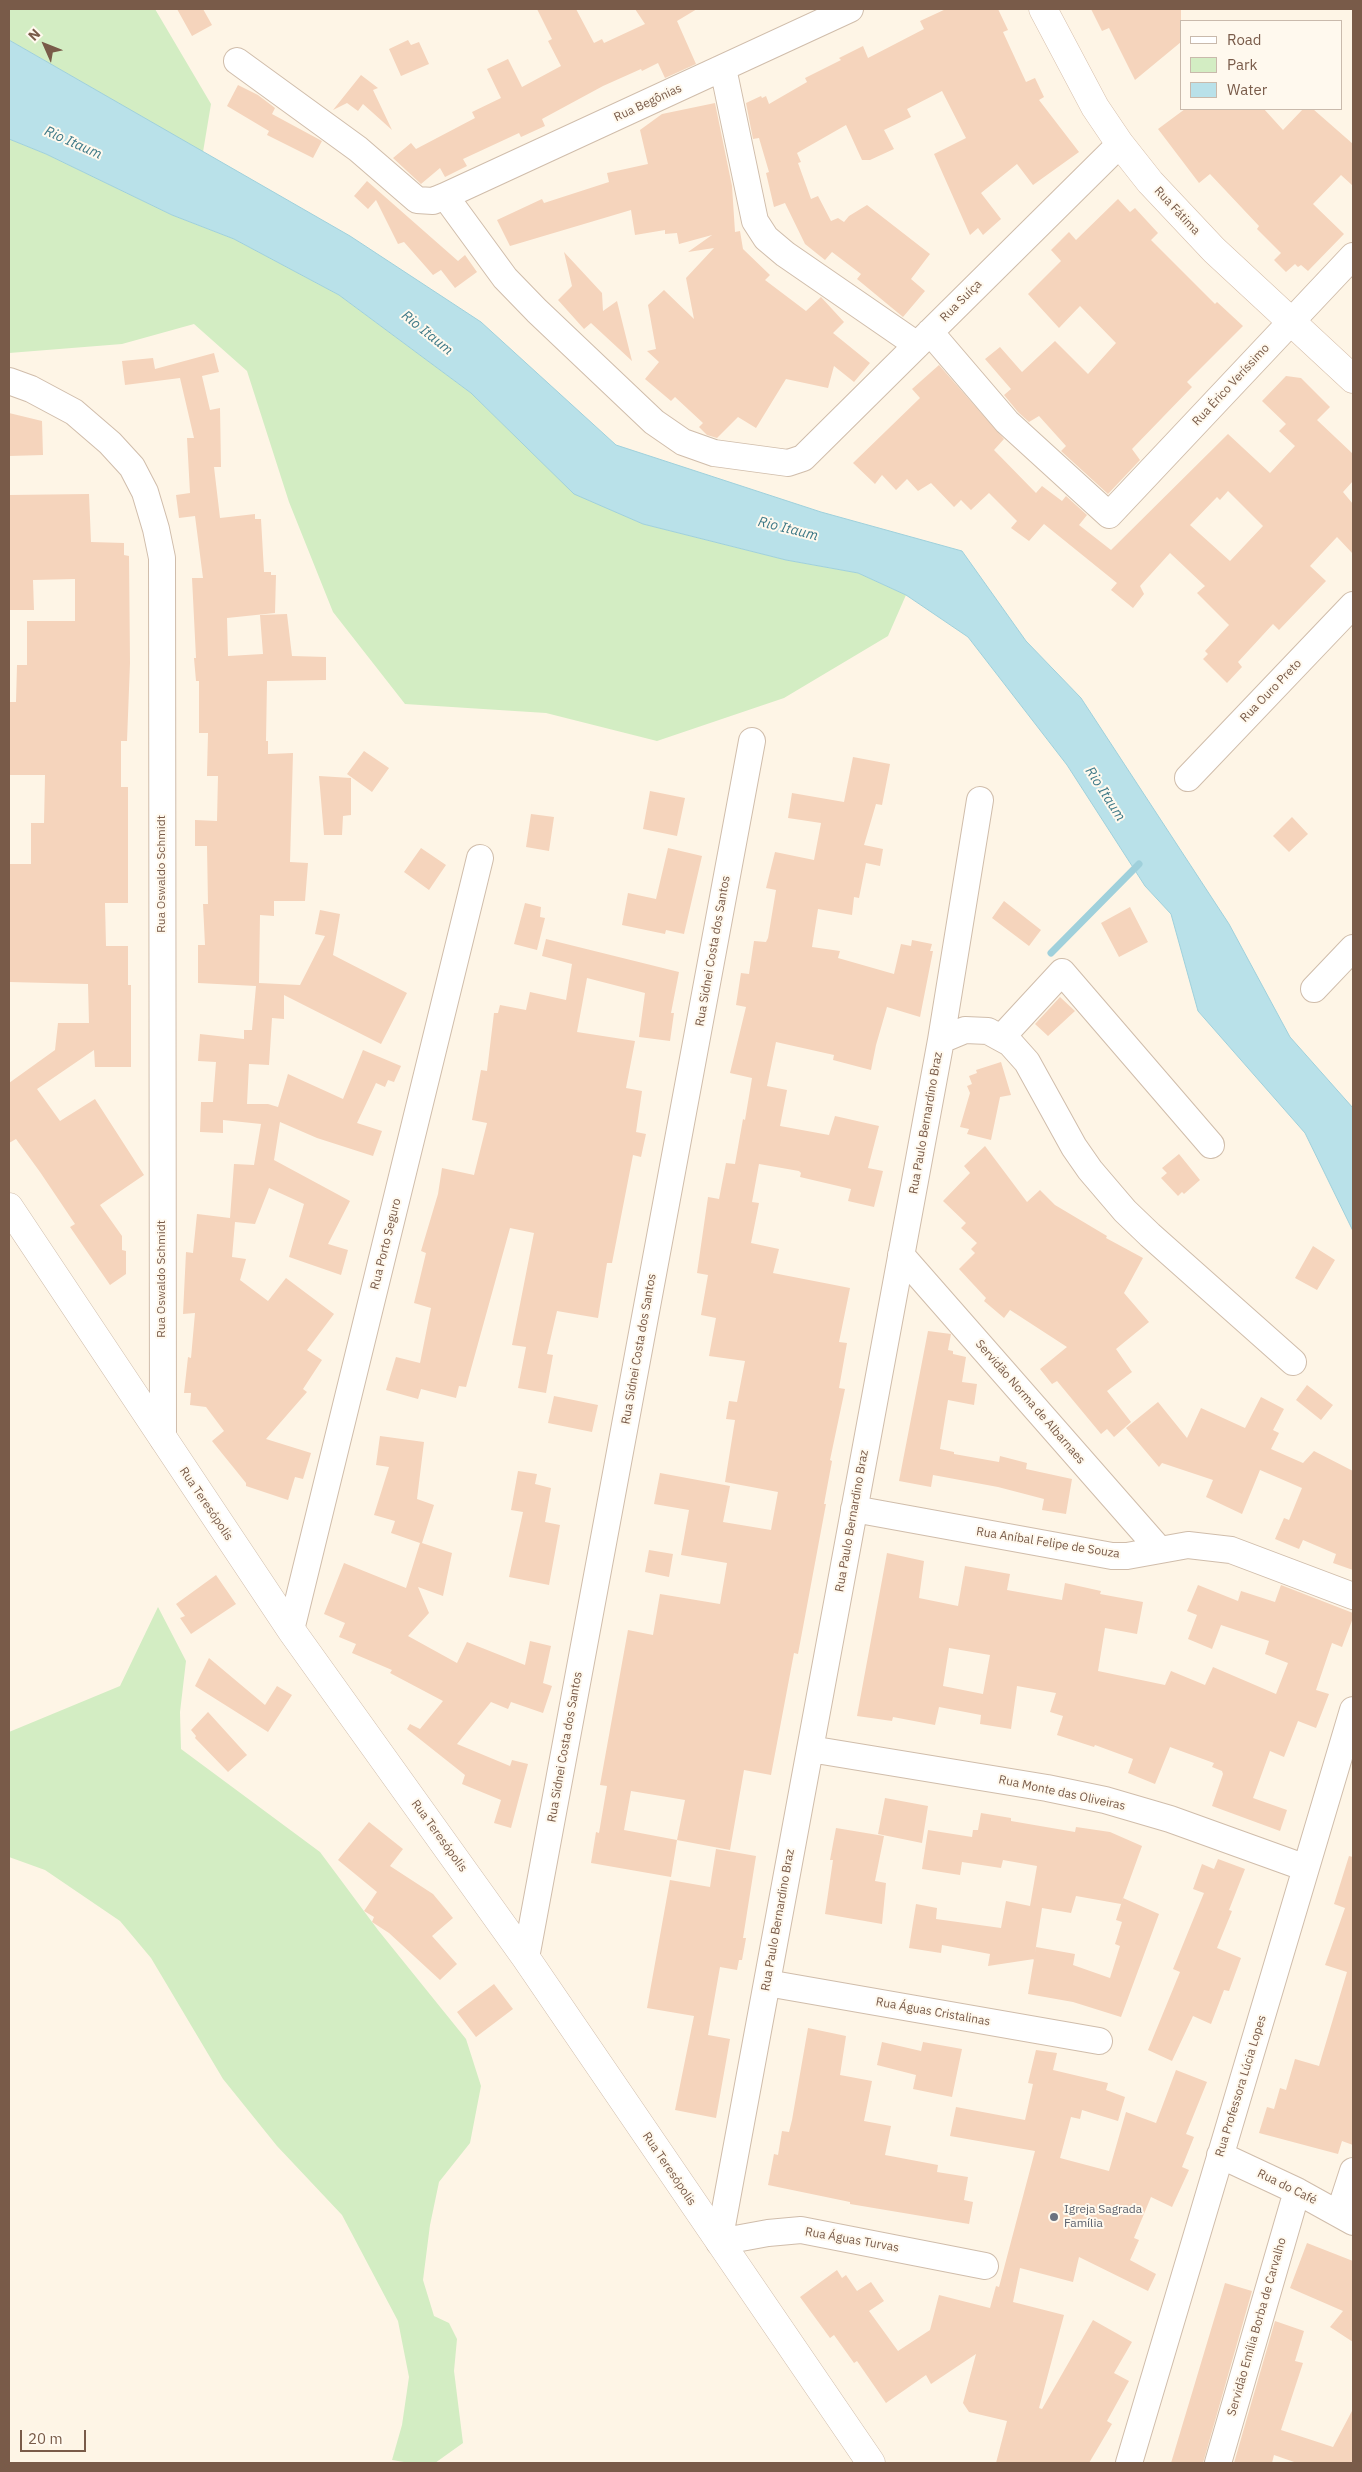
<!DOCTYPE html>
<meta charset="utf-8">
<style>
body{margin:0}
#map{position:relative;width:1362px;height:2472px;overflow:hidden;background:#fef5e6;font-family:"IBM Plex Sans",sans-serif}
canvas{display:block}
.frame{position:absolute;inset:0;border:10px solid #795b49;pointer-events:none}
.legend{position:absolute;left:1180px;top:20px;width:162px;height:90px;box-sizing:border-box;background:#fff9ee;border:1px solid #c9baac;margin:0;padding:6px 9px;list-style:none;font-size:15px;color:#795b49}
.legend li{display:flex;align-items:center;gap:10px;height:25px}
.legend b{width:25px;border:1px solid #c9baac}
.north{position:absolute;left:20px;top:20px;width:50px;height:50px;-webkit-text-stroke:4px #fff9ee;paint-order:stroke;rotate:314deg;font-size:14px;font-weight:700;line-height:20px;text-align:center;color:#795b49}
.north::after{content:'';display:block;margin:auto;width:18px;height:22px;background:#795b49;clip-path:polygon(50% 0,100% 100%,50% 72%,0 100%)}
.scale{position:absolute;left:20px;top:2430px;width:66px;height:22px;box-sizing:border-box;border:2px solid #795b49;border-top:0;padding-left:6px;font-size:15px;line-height:18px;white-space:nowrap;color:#795b49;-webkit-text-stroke:4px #fff9ee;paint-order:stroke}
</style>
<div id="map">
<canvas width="1362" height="2472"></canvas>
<div class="frame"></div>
<ul class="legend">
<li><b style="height:6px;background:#fff"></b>Road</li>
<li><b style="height:14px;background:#d3edc3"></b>Park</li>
<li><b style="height:14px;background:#b9e1e9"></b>Water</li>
</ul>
<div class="north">N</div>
<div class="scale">20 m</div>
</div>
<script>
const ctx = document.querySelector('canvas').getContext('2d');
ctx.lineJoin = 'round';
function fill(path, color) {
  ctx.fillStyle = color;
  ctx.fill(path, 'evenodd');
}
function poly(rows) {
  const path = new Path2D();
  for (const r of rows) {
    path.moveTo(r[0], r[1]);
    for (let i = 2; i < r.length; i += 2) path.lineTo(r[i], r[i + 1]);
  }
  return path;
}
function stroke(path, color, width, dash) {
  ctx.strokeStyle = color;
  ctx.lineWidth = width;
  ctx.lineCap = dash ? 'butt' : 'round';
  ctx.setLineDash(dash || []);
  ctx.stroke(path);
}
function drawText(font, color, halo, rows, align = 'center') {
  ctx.font = font + ' "IBM Plex Sans",sans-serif';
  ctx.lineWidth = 4;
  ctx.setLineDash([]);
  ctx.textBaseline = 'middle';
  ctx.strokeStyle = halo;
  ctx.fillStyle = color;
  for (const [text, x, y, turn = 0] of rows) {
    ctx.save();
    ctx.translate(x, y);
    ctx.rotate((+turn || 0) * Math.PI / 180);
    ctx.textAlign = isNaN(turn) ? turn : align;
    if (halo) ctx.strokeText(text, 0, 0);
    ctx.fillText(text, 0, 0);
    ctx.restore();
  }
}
const green = poly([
 [9,9,155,9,211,104,203,152,9,40],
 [9,139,46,154,172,215,234,239,339,295,471,393,575,494,643,524,786,560,858,573,906,595,888,636,784,698,657,741,546,713,405,704,333,612,289,502,247,371,194,324,122,344,9,353],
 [158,1607,186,1661,180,1712,181,1749,320,1852,378,1930,466,2039,481,2086,470,2143,439,2182,430,2225,423,2280,434,2316,449,2323,457,2339,454,2371,463,2443,435,2463,410,2463,392,2460,402,2425,409,2377,398,2321,342,2215,277,2146,223,2079,151,1958,120,1921,45,1870,9,1857,9,1732,120,1686]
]);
const water = poly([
 [9,40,350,236,481,322,616,445,821,512,962,551,1026,641,1081,698,1229,924,1290,1037,1353,1108,1353,1231,1305,1133,1198,1011,1171,914,1145,886,1067,765,968,637,906,595,858,573,786,560,643,524,574,494,471,393,339,295,234,239,172,215,46,154,9,139,9,40]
]);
const stream = poly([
 [1051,953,1139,864]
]);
const building = poly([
 [177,9,203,9,212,25,192,36],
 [537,9,576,9,594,43,602,39,604,43,645,24,635,9,697,9,677,21,696,64,665,78,658,63,642,71,641,69,603,86,542,119,545,126,521,137,519,133,463,159,467,166,445,177,440,168,421,184,393,158,411,143,416,149,475,118,472,112,501,98,487,69,508,59,522,87,561,66,548,41,552,39],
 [946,9,998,9,1008,30,1003,32,1026,82,1035,78,1044,97,1039,100,1079,152,1033,185,1017,164,981,193,1001,219,983,235,978,228,970,235,934,154,966,138,942,91,907,109,911,117,884,130,894,149,870,160,862,160,846,125,797,153,801,162,798,163,811,199,818,196,831,221,838,218,844,222,849,216,867,205,930,254,911,279,925,291,903,317,857,279,861,274,832,252,825,260,805,244,785,203,774,207,766,173,769,172,759,138,753,139,746,103,761,96,762,98,766,96,769,104,807,82,805,78,841,60,839,58,863,46,868,58,924,29,920,21],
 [1091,9,1181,9,1181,42,1135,80,1109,28,1102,31],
 [408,40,411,45,419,42,429,64,401,76,389,49],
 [361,75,378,88,373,90,392,130,363,104,358,111,347,103,333,110],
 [238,85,258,95,275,108,272,114,322,141,313,158,267,135,269,131,227,106],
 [715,103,732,186,735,232,740,231,743,249,770,275,765,280,806,311,821,297,844,322,833,333,870,363,854,382,834,366,828,388,786,379,756,428,738,417,717,438,707,435,699,427,703,423,675,397,671,401,645,379,659,362,647,351,656,349,648,305,664,290,694,319,686,278,714,248,688,252,712,235,679,244,677,233,665,234,665,230,635,235,631,210,510,246,497,220,542,199,544,203,609,182,607,173,648,164,640,130,662,114],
 [1185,109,1264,109,1283,130,1303,109,1313,109,1353,144,1353,186,1341,175,1313,204,1344,234,1308,271,1301,265,1298,267,1295,264,1286,272,1274,260,1281,253,1257,229,1259,226,1210,174,1199,183,1158,129],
 [367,181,458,261,465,255,477,272,455,288,441,270,433,275,404,242,398,244,376,200,368,209,354,196],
 [1118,199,1130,212,1135,208,1158,233,1151,240,1215,304,1217,302,1243,326,1187,382,1192,387,1132,449,1140,460,1108,494,1061,451,1066,446,1039,416,1029,422,1018,412,1004,395,1011,389,985,359,1000,347,1022,372,1055,341,1088,374,1116,343,1080,306,1059,328,1028,294,1061,261,1051,250,1069,232,1076,240],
 [564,252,602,293,603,311,617,301,632,361,591,323,584,329,558,300,572,286],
 [214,353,219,372,202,376,210,410,220,408,221,467,214,467,220,518,255,514,255,519,261,519,264,572,271,572,271,575,276,575,275,613,227,618,228,656,263,654,260,615,287,614,292,656,326,657,326,680,267,681,266,741,268,741,268,754,293,753,290,862,308,863,305,901,274,901,274,916,260,915,259,983,300,985,325,936,315,934,320,910,340,914,333,955,407,993,381,1044,284,995,284,1019,272,1018,269,1065,249,1064,247,1104,268,1104,278,1107,288,1074,343,1099,363,1050,401,1066,394,1082,388,1080,385,1087,376,1083,357,1123,382,1131,373,1156,317,1138,280,1122,274,1160,350,1201,328,1244,348,1250,341,1275,289,1257,304,1204,269,1188,255,1224,235,1222,232,1257,246,1259,240,1280,268,1301,286,1278,334,1314,307,1350,322,1360,303,1389,307,1392,266,1439,311,1453,303,1479,295,1477,288,1500,246,1486,246,1483,212,1441,224,1431,206,1407,190,1405,191,1393,184,1393,188,1357,191,1358,195,1313,183,1314,186,1252,193,1253,197,1214,230,1218,234,1164,254,1165,261,1124,223,1120,223,1133,200,1132,201,1102,213,1102,216,1062,198,1061,200,1034,244,1039,244,1030,252,1030,256,986,198,983,198,945,205,945,203,904,208,904,207,846,195,846,195,820,217,821,218,776,207,776,208,733,199,733,199,681,196,681,194,658,196,658,192,578,203,578,195,516,179,518,176,495,190,493,187,438,194,438,180,378,125,385,122,361,153,358,155,369],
 [939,365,1004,439,994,450,1036,493,1042,486,1062,501,1066,496,1087,515,1079,525,1111,550,1228,434,1270,473,1295,446,1279,431,1286,424,1262,401,1286,376,1301,378,1330,407,1317,420,1353,454,1353,481,1343,492,1353,504,1353,554,1337,537,1310,566,1326,581,1279,630,1273,624,1238,662,1242,667,1227,683,1203,659,1208,654,1205,651,1229,625,1197,593,1205,586,1170,553,1140,586,1144,594,1133,608,1111,590,1117,583,1044,524,1029,541,1011,528,1017,521,989,493,971,510,961,500,954,507,931,483,918,491,907,479,896,490,882,475,875,484,853,463,920,398,912,389],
 [1228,491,1263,526,1230,561,1190,525,1217,497,1220,500],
 [9,413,42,421,43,455,9,456],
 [89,494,91,542,124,543,124,555,129,556,130,663,127,741,121,741,121,787,128,787,128,903,105,903,106,946,128,946,128,985,131,985,131,1067,95,1067,94,1050,37,1089,60,1121,95,1099,144,1175,100,1205,122,1236,122,1250,126,1251,126,1274,110,1285,70,1227,75,1224,40,1172,16,1139,9,1143,9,1083,55,1050,58,1023,89,1023,88,984,9,982,9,864,31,864,31,823,44,823,45,775,9,775,9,702,16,702,17,665,27,665,27,621,75,621,75,579,33,580,34,610,9,610,9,495],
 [364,751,389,768,372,792,347,774],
 [853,757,890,764,882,805,876,804,864,845,883,849,880,866,866,863,859,898,854,897,852,915,818,909,812,947,840,951,838,958,894,974,901,944,911,946,912,940,932,944,930,951,933,951,920,1017,887,1007,876,1045,871,1070,833,1060,834,1055,776,1042,767,1086,787,1090,780,1126,829,1135,835,1116,879,1126,868,1168,883,1171,874,1207,848,1201,851,1189,800,1177,801,1173,799,1171,759,1164,752,1202,759,1203,751,1243,779,1249,773,1273,850,1288,839,1342,847,1343,839,1388,845,1389,830,1460,832,1461,824,1504,826,1504,798,1654,794,1653,771,1775,744,1770,730,1850,677,1840,671,1877,591,1863,596,1832,599,1833,607,1786,600,1785,628,1630,653,1635,660,1594,720,1604,727,1563,681,1555,689,1510,654,1504,660,1473,730,1486,723,1522,771,1530,778,1492,725,1482,735,1420,726,1419,729,1401,737,1402,745,1361,709,1356,716,1318,701,1315,708,1275,697,1273,708,1197,719,1199,726,1163,735,1164,743,1119,745,1120,752,1078,730,1073,746,1007,736,1005,741,973,749,974,754,941,766,942,768,938,776,890,766,888,775,852,814,860,821,823,788,818,792,793,844,802],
 [631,1791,685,1800,677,1840,624,1830],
 [319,776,351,778,351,815,343,816,342,835,324,835],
 [650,791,685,798,677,836,643,829],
 [531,814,554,817,549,851,526,847],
 [1292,817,1308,834,1289,852,1273,836],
 [421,848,446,865,429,890,404,872],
 [668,848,702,856,684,934,666,930,665,934,622,925,628,893,656,899],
 [1004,901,1041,930,1029,946,992,918],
 [525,903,541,907,540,917,545,918,537,950,514,944],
 [1130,907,1148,942,1119,957,1101,923],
 [546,939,679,972,671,1013,674,1013,670,1041,639,1037,645,993,587,978,577,1032,635,1041,626,1088,642,1091,636,1132,646,1134,641,1157,633,1155,612,1263,607,1263,598,1318,557,1311,547,1354,553,1355,546,1393,518,1388,526,1347,512,1345,534,1233,510,1228,466,1387,459,1386,456,1398,421,1389,418,1399,386,1390,396,1357,420,1363,431,1308,414,1303,426,1253,421,1251,438,1194,442,1168,474,1175,487,1123,472,1120,481,1070,487,1071,494,1013,498,1013,500,1005,526,1010,530,992,566,1000,572,964,542,956],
 [1060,997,1075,1011,1048,1036,1035,1024],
 [1001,1062,1011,1095,1000,1097,991,1140,967,1134,969,1129,960,1127,970,1093,967,1086,972,1084,969,1076,977,1073,976,1070],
 [985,1146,1027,1202,1040,1190,1055,1205,1107,1236,1106,1238,1143,1258,1124,1293,1149,1322,1116,1349,1132,1372,1107,1391,1131,1422,1114,1437,1107,1429,1101,1434,1057,1381,1052,1384,1040,1369,1067,1347,1010,1310,1004,1318,984,1301,986,1298,959,1269,975,1253,971,1249,977,1243,961,1228,966,1223,943,1201,970,1173,964,1166],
 [1179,1154,1200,1180,1184,1194,1182,1192,1178,1196,1161,1178,1167,1173,1162,1168],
 [1313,1246,1335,1260,1317,1290,1295,1278],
 [928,1331,951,1334,948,1350,953,1351,953,1354,966,1357,962,1382,977,1384,974,1405,948,1400,940,1449,954,1452,954,1454,999,1462,1000,1456,1027,1463,1026,1469,1072,1479,1066,1514,1042,1510,1044,1499,998,1487,933,1475,931,1487,899,1481],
 [1307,1385,1333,1405,1321,1420,1296,1400],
 [554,1396,598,1405,592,1432,548,1423],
 [1261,1397,1284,1409,1273,1430,1279,1433,1271,1449,1303,1463,1314,1451,1353,1471,1353,1570,1333,1563,1336,1554,1303,1540,1299,1549,1275,1539,1284,1518,1289,1520,1302,1488,1260,1470,1242,1514,1206,1497,1213,1480,1162,1463,1159,1467,1126,1428,1158,1402,1187,1438,1201,1408,1245,1428],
 [380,1436,424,1442,417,1499,434,1505,422,1543,452,1553,443,1596,418,1587,429,1613,408,1636,457,1663,467,1642,525,1665,530,1641,551,1646,543,1683,552,1686,543,1713,511,1702,508,1709,491,1702,457,1744,510,1766,512,1760,528,1764,511,1828,494,1823,501,1800,462,1784,465,1775,407,1729,410,1724,420,1729,443,1701,390,1673,392,1670,352,1653,356,1644,339,1637,345,1623,324,1614,344,1563,406,1588,420,1543,391,1533,395,1521,374,1515,389,1467,376,1465],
 [518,1471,537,1474,535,1484,551,1488,545,1522,560,1525,549,1585,509,1577,523,1512,511,1510],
 [649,1550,673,1554,669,1577,645,1572],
 [887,1553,924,1561,919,1598,958,1606,965,1566,1010,1574,1007,1590,1062,1600,1065,1583,1101,1591,1100,1594,1143,1602,1137,1634,1105,1628,1098,1671,1165,1685,1171,1671,1205,1685,1213,1667,1276,1694,1288,1663,1265,1654,1269,1641,1221,1625,1212,1649,1188,1639,1197,1615,1187,1611,1198,1585,1238,1601,1241,1591,1275,1602,1281,1585,1353,1613,1353,1618,1342,1647,1332,1643,1316,1690,1329,1694,1316,1728,1298,1721,1284,1757,1270,1751,1253,1798,1287,1810,1280,1831,1212,1806,1223,1774,1222,1771,1212,1767,1214,1763,1170,1747,1155,1784,1128,1773,1133,1759,1095,1745,1094,1747,1057,1735,1063,1716,1050,1712,1056,1693,1017,1686,1011,1729,980,1724,981,1715,939,1707,935,1725,893,1717,892,1721,857,1716],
 [949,1648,990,1655,983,1694,943,1686],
 [216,1575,236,1604,191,1634,180,1618,185,1616,176,1604],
 [209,1658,265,1705,277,1686,292,1695,268,1732,195,1686],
 [208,1712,247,1755,228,1772,195,1738,196,1736,191,1730],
 [885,1798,928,1806,922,1843,878,1834],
 [981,1813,1011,1818,1011,1821,1075,1832,1076,1827,1110,1832,1142,1846,1121,1904,1076,1896,1071,1913,1042,1908,1034,1959,988,1966,990,1954,942,1945,941,1953,909,1948,916,1904,937,1908,936,1919,1001,1928,1006,1901,1030,1906,1037,1866,1003,1860,1001,1868,962,1862,960,1875,922,1869,928,1830,972,1837,973,1830,978,1830],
 [369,1822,403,1849,390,1866,433,1894,453,1918,432,1936,457,1964,440,1980,389,1933,372,1922,374,1917,364,1911,377,1892,338,1860],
 [836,1828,884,1836,875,1881,886,1883,882,1924,825,1914,833,1860,830,1860],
 [716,1849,756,1856,743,1938,746,1938,742,1960,739,1960,737,1970,720,1967,708,2035,730,2039,716,2118,675,2110,694,2016,647,2008,670,1880,710,1887],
 [1349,1856,1353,1857,1353,2145,1342,2141,1338,2154,1259,2133,1267,2107,1274,2109,1280,2088,1286,2090,1295,2059,1319,2066,1347,1972,1325,1965,1345,1908,1334,1904],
 [1218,1859,1245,1869,1229,1910,1232,1911,1217,1948,1241,1958,1229,1991,1224,1990,1211,2024,1193,2016,1172,2061,1148,2050,1180,1972,1173,1969,1204,1893,1193,1889,1202,1864,1214,1869],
 [1123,1898,1159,1914,1121,2017,1073,2002,1028,1994,1036,1947,1075,1954,1073,1965,1110,1978,1120,1946,1115,1944,1122,1922,1116,1920],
 [494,1984,513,2009,476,2037,457,2012],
 [808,2028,846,2036,840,2075,872,2081,864,2121,891,2126,885,2155,938,2165,937,2172,968,2177,964,2200,973,2202,969,2224,850,2204,850,2202,768,2185,774,2154,778,2155,782,2131,789,2132,792,2120],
 [882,2042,921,2051,923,2042,962,2049,952,2097,913,2089,916,2075,877,2065],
 [1036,2050,1057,2053,1053,2070,1108,2083,1106,2090,1125,2097,1118,2121,1082,2110,1080,2119,1071,2117,1060,2158,1109,2171,1126,2112,1156,2123,1176,2070,1207,2082,1186,2134,1194,2137,1182,2167,1189,2170,1172,2207,1151,2197,1134,2238,1139,2240,1130,2260,1156,2274,1148,2291,1079,2257,1073,2282,1020,2268,1013,2302,1064,2315,1039,2408,1042,2409,1093,2320,1132,2342,1114,2373,1129,2381,1107,2421,1112,2424,1089,2463,996,2463,1007,2421,969,2412,963,2403,976,2354,931,2384,926,2375,886,2403,857,2361,854,2363,834,2335,830,2338,800,2297,837,2270,842,2278,846,2275,857,2291,871,2282,884,2301,869,2311,898,2351,930,2330,939,2295,990,2308,996,2286,999,2287,1035,2151,950,2136,956,2107,1025,2120,1033,2084,1028,2083],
 [1307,2243,1353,2261,1353,2342,1330,2327,1343,2311,1290,2288],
 [1225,2283,1252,2291,1203,2463,1171,2463],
 [1275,2321,1304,2331,1295,2361,1303,2363,1281,2430,1333,2447,1353,2409,1353,2463,1297,2463,1274,2455,1272,2463,1234,2463]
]);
const minor = poly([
 [237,61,358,149,417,200,433,201,445,196,505,278,537,311,654,422,683,442,714,453,788,463,803,458,1120,144],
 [723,68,755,221,766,238,785,254,917,345],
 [445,196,850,9],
 [930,332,1007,422,1109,515,1353,256],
 [9,381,31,389,74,412,110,443,132,467,145,492,156,529,162,558,163,1439],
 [1188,778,1353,605],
 [980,800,941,1040,719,2242,768,2233,801,2230,985,2266],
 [1314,989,1353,948],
 [1001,1038,1062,972,1211,1145],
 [941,1040,965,1030,988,1031,1010,1043,1027,1062,1074,1147,1090,1170,1125,1211,1150,1235,1293,1362],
 [901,1255,1159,1549],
 [854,1509,1112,1556,1127,1556,1188,1545,1231,1550,1353,1596],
 [291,1630,480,858],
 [810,1749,1047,1788,1105,1800,1170,1819,1306,1868],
 [526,1958,752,741],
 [767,1983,1099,2041],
 [1220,2155,1297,2191,1353,2222],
 [1339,2214,1353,2171],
 [1129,2463,1353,1710],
 [1218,2463,1297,2191]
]);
const tertiary = poly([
 [9,1207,291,1630,526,1958,871,2463]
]);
const secondary = poly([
 [1043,9,1095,107,1120,144,1150,182,1214,250,1353,379]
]);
const markers = [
 [1054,2217,5,"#6b7280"]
];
const streetNames = [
 ["Rua Begônias",648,103,-25],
 ["Rua Fátima",1177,211,47],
 ["Rua Suíça",961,301,-45],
 ["Rua Érico Veríssimo",1231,385,-47],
 ["Rua Ouro Preto",1271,691,-46],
 ["Rua Oswaldo Schmidt",162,874,-90],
 ["Rua Sidnei Costa dos Santos",713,951,-80],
 ["Rua Paulo Bernardino Braz",926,1123,-80],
 ["Rua Porto Seguro",386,1244,-76],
 ["Rua Oswaldo Schmidt",162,1279,-90],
 ["Rua Sidnei Costa dos Santos",639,1349,-80],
 ["Servidão Norma de Albarnaes",1030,1402,49],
 ["Rua Teresópolis",206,1504,56],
 ["Rua Paulo Bernardino Braz",852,1521,-80],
 ["Rua Aníbal Felipe de Souza",1048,1543,9],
 ["Rua Sidnei Costa dos Santos",565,1747,-80],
 ["Rua Monte das Oliveiras",1062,1793,12],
 ["Rua Teresópolis",439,1836,54],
 ["Rua Paulo Bernardino Braz",778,1920,-80],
 ["Rua Águas Cristalinas",933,2012,10],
 ["Rua Professora Lúcia Lopes",1241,2086,-73],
 ["Rua Teresópolis",669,2169,56],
 ["Rua do Café",1287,2187,26],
 ["Rua Águas Turvas",852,2240,10],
 ["Servidão Emília Borba de Carvalho",1257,2327,-74]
];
const worshipNames = [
 ["Igreja Sagrada",1064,2210],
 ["Família",1064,2224]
];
const waterNames = [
 ["Rio Itaum",73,143,24],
 ["Rio Itaum",427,333,39],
 ["Rio Itaum",788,529,14],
 ["Rio Itaum",1105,794,57]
];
fill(green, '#d3edc3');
fill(water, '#b9e1e9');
stroke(water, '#9fd0db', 1);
stroke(stream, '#9fd0db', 7);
fill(building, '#f5d4bc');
stroke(minor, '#d0bdab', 28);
stroke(tertiary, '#d0bdab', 29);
stroke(secondary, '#d6bfab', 29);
stroke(minor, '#fff', 26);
stroke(tertiary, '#fff', 28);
stroke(secondary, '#fff', 28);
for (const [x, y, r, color] of markers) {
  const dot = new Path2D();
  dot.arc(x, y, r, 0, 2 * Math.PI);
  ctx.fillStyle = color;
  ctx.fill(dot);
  stroke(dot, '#fff9ee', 2);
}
drawText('12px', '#795b49', '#fff9ee', streetNames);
drawText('12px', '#5b616d', '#fff9ee', worshipNames, 'left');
drawText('italic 14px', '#3e7987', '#fff9ee', waterNames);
</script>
